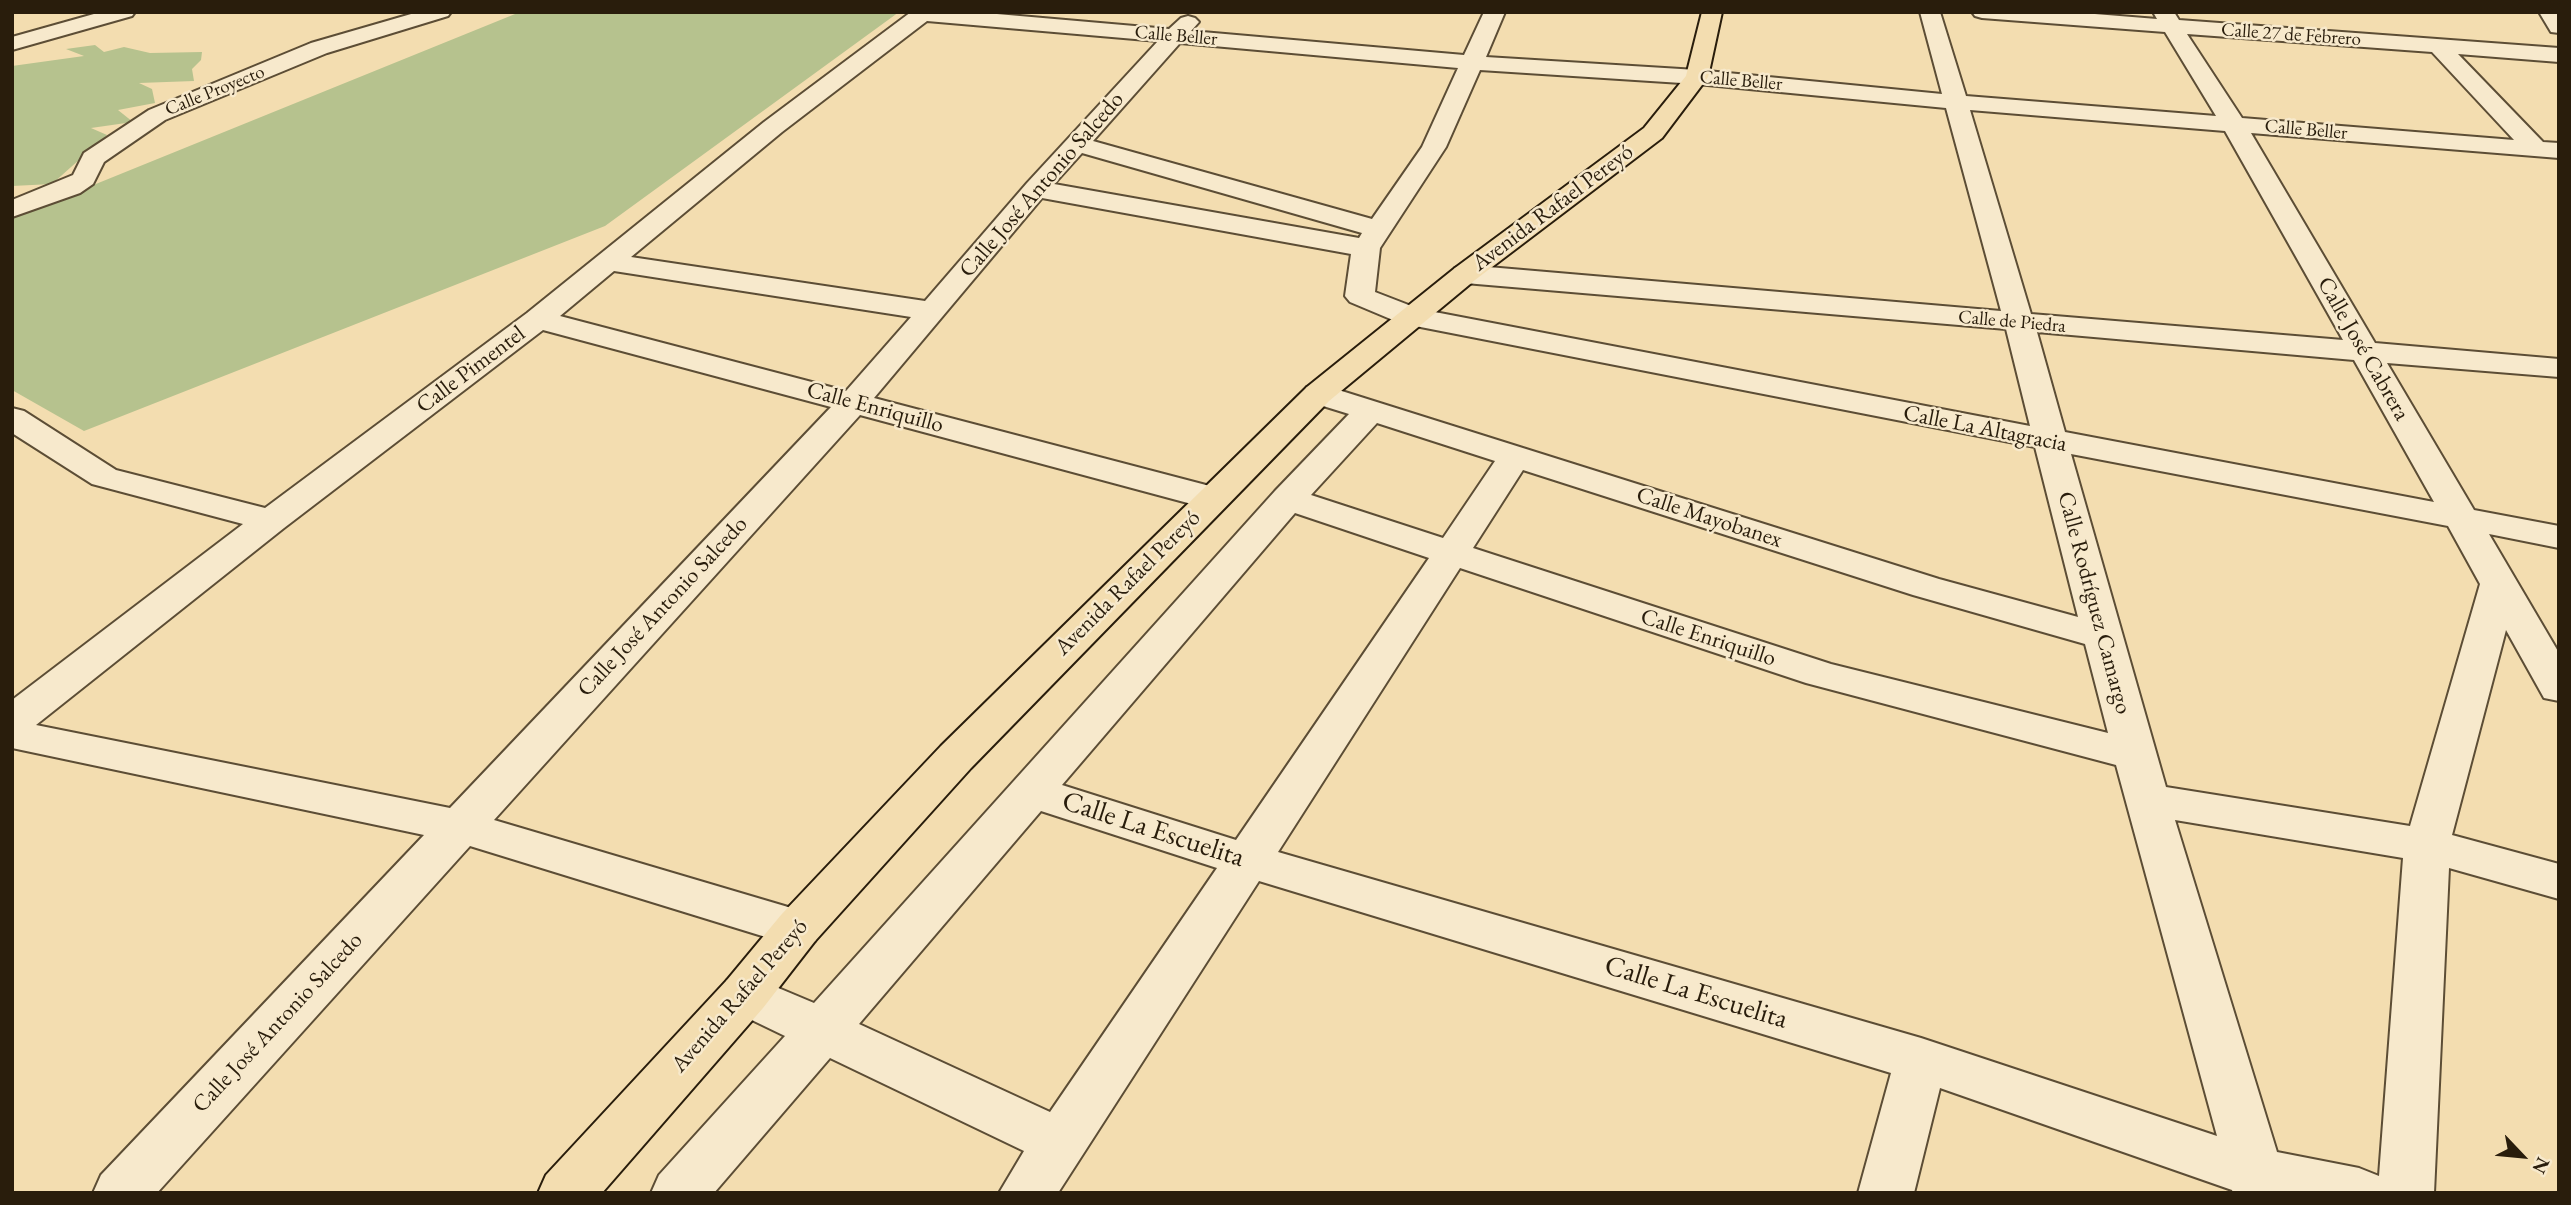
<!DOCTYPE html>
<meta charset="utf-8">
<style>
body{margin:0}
#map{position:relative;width:2571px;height:1205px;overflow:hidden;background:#f3ddb0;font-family:"EB Garamond",serif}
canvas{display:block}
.frame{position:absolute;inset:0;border:14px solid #291d0c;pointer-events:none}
.north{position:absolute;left:2487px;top:1121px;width:70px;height:70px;-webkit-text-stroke:5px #f7e9cc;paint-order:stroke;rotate:116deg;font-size:19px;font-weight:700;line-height:28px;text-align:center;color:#291d0c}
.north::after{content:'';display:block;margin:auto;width:24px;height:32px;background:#291d0c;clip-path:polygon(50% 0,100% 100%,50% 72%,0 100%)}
</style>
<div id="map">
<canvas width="2571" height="1205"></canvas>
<div class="frame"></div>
<div class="north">N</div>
</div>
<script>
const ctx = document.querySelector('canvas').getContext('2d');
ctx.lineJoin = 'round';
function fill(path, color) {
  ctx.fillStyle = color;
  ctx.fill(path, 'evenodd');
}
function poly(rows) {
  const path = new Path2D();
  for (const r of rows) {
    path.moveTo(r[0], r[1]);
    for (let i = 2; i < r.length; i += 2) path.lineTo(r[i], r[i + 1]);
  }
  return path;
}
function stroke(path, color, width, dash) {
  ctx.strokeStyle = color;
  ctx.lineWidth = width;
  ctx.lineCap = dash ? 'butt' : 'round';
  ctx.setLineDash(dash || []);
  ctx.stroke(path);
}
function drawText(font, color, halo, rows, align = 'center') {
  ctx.font = font + ' "EB Garamond",serif';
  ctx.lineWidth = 5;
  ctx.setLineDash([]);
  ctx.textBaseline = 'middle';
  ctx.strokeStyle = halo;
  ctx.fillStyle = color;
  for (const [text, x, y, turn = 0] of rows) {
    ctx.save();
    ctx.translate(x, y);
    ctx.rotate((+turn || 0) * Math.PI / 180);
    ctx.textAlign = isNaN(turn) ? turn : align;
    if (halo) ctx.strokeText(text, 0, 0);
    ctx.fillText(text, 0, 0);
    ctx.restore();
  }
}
const green = poly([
 [520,12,899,12,605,226,84,431,12,390,12,218],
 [95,45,104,52,124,47,150,53,202,52,201,60,192,69,194,81,139,83,152,89,155,103,118,110,133,122,91,128,107,135,52,184,12,186,12,66,84,56,66,49]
]);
const minor = poly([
 [101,12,135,12,132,16,12,50,12,37,101,12],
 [418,12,451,12,448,16,327,53,165,120,104,162,93,184,80,193,12,217,12,200,73,175,84,153,149,110,311,43,418,12],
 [911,12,974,12,1169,29,1181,18,1188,16,1195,18,1199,22,1191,31,1464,55,1484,12,1505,12,1486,57,1697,70,1942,94,1920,12,1940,12,1966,96,2216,116,2165,32,1982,18,1975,16,1972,12,2070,12,2157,19,2153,12,2174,12,2179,20,2559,48,2559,62,2458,54,2543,142,2559,143,2559,158,2251,133,2375,343,2559,359,2559,377,2387,363,2474,510,2559,526,2559,548,2489,534,2559,653,2559,701,2544,698,2506,630,2452,835,2559,864,2559,899,2449,868,2434,1193,2233,1193,2232,1190,1940,1088,1914,1193,1858,1193,1891,1073,1259,881,1058,1193,999,1193,1024,1151,830,1058,714,1193,651,1193,659,1175,785,1036,727,1008,720,994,727,980,745,974,814,1003,1275,491,1349,414,1307,401,1302,394,1307,387,1318,384,1329,387,1939,579,2078,617,2035,447,1400,323,1350,302,1345,296,1351,254,1042,198,874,398,1225,490,1230,498,1225,506,1212,509,1199,506,860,415,494,820,815,915,822,928,815,941,798,947,470,846,157,1193,93,1193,101,1175,424,835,12,748,12,700,243,524,92,484,12,433,12,408,24,411,116,470,265,508,527,313,764,122,911,12],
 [927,21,1158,41,1027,183,925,301,631,257,782,132,927,21],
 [2187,34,2432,52,2514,140,2242,118,2187,34],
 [1180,43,1458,68,1422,147,1372,219,1093,141,1180,43],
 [1480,70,1697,84,1946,108,2001,311,1465,265,1455,268,1451,274,1455,280,1465,283,2006,329,2030,426,1419,309,1375,292,1380,248,1446,147,1480,70],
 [1970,110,2225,131,2343,340,2031,314,1970,110],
 [1082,153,1362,233,1359,238,1054,184,1082,153],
 [614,271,911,317,846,391,560,316,614,271],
 [543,330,831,407,450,808,36,725,284,528,543,330],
 [2037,332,2354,360,2434,502,2065,432,2037,332],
 [1377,423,1495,461,1443,538,1311,495,1377,423],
 [2071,454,2448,526,2480,584,2410,826,2166,787,2071,454],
 [1523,470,1913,595,2085,644,2108,733,1831,664,1473,548,1523,470],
 [1295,513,1429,558,1236,840,1062,785,1295,513],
 [1460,568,1806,683,2116,765,2217,1136,1921,1038,1278,852,1460,568],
 [1041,811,1217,868,1050,1112,859,1024,1041,811],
 [2175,820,2403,858,2379,1176,2359,1168,2277,1152,2175,820],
 [2539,12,2559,12,2559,33,2551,32,2539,12]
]);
const major = poly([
 [1702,12,1722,12,1708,77,1662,138,1475,280,1329,401,971,768,815,941,763,1008,602,1193,538,1193,546,1175,727,980,781,915,941,746,1307,387,1455,268,1644,128,1686,76,1702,12]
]);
const farStreetnames = [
 ["Calle 27 de Febrero",2291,35,4],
 ["Calle Beller",1176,36,5],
 ["Calle Beller",1741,81,5],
 ["Calle Proyecto",215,91,-22],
 ["Calle Beller",2306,130,5],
 ["Calle de Piedra",2012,322,5]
];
const streetNames = [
 ["Calle José Antonio Salcedo",1042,185,-49],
 ["Avenida Rafael Pereyó",1553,208,-37],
 ["Calle José Cabrera",2363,349,60],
 ["Calle Pimentel",471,370,-37],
 ["Calle Enriquillo",875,408,15],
 ["Calle La Altagracia",1985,429,11],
 ["Calle Mayobanex",1709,518,18],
 ["Avenida Rafael Pereyó",1128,583,-45],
 ["Calle Rodríguez Camargo",2094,603,75],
 ["Calle José Antonio Salcedo",663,607,-47],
 ["Calle Enriquillo",1708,638,18],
 ["Avenida Rafael Pereyó",740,996,-49],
 ["Calle José Antonio Salcedo",278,1023,-47]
];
const nearStreetnames = [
 ["Calle La Escuelita",1153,830,18],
 ["Calle La Escuelita",1696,993,17]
];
fill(green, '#b6c28e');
stroke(minor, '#5c4d35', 4);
stroke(major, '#291d0c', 4);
fill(minor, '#f7e9cc');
fill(major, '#f3ddb0');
drawText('19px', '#291d0c', '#f7e9cc', farStreetnames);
drawText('23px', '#291d0c', '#f7e9cc', streetNames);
drawText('28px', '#291d0c', '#f7e9cc', nearStreetnames);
</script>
